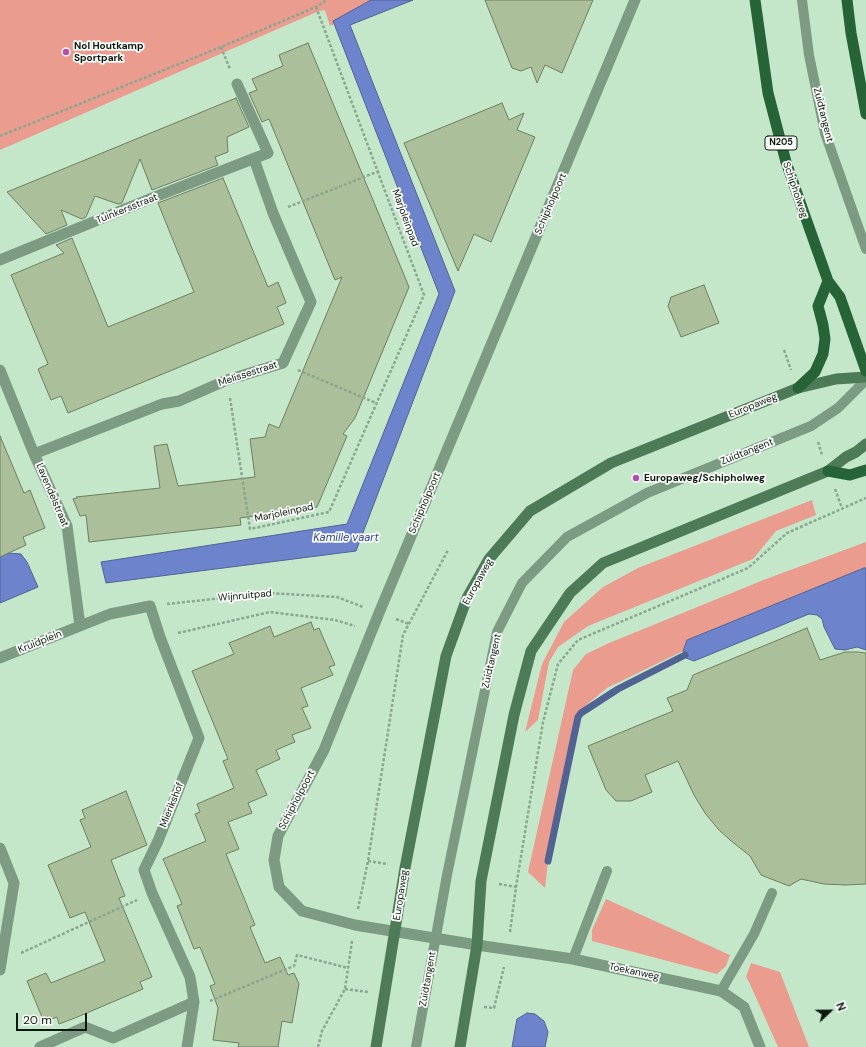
<!DOCTYPE html>
<style>
body{margin:0}
#map{position:relative;width:866px;height:1047px;overflow:hidden;background:#c4e7ca;font-family:"DM Sans",sans-serif}
canvas{display:block}
.north{position:absolute;left:810px;top:991px;width:40px;height:40px;-webkit-text-stroke:3px #fbfefb;paint-order:stroke;rotate:68deg;font-size:11px;font-weight:700;line-height:16px;text-align:center;color:#0c190f}
.north::after{content:'';display:block;margin:auto;width:14px;height:18px;background:#0c190f;clip-path:polygon(50% 0,100% 100%,50% 72%,0 100%)}
.scale{position:absolute;left:16px;top:1013px;width:71px;height:18px;box-sizing:border-box;border:2px solid #0c190f;border-top:0;padding-left:5px;font-size:12px;line-height:14px;white-space:nowrap;color:#0c190f;-webkit-text-stroke:3px #fbfefb;paint-order:stroke}
</style>
<div id="map">
<canvas width="866" height="1047"></canvas>
<div class="north">N</div>
<div class="scale">20 m</div>
</div>
<script>
const ctx = document.querySelector('canvas').getContext('2d');
ctx.lineJoin = 'round';
function fill(path, color) {
  ctx.fillStyle = color;
  ctx.fill(path, 'evenodd');
}
function poly(rows) {
  const path = new Path2D();
  for (const r of rows) {
    path.moveTo(r[0], r[1]);
    for (let i = 2; i < r.length; i += 2) path.lineTo(r[i], r[i + 1]);
  }
  return path;
}
function stroke(path, color, width, dash) {
  ctx.strokeStyle = color;
  ctx.lineWidth = width;
  ctx.lineCap = dash ? 'butt' : 'round';
  ctx.setLineDash(dash || []);
  ctx.stroke(path);
}
function drawText(font, color, halo, rows, align = 'center') {
  ctx.font = font + ' "DM Sans",sans-serif';
  ctx.lineWidth = 3.5;
  ctx.setLineDash([]);
  ctx.textBaseline = 'middle';
  ctx.strokeStyle = halo;
  ctx.fillStyle = color;
  for (const [text, x, y, turn = 0] of rows) {
    ctx.save();
    ctx.translate(x, y);
    ctx.rotate((+turn || 0) * Math.PI / 180);
    ctx.textAlign = isNaN(turn) ? turn : align;
    if (halo) ctx.strokeText(text, 0, 0);
    ctx.fillText(text, 0, 0);
    ctx.restore();
  }
}
const green = poly([
 [0,0,385,0,330,26,325,10,319,11,0,150],
 [812,500,816,515,776,531,753,559,588,626,558,647,549,662,538,720,525,732,542,664,564,622,603,587,638,568],
 [866,542,866,568,687,640,683,651,607,688,585,706,578,717,548,861,545,888,528,872,573,670,586,654,609,643,766,579],
 [606,899,730,955,726,966,717,974,592,941,592,930],
 [751,963,780,972,809,1047,778,1047,749,982,746,977]
]);
const water = poly([
 [371,0,413,0,350,25,455,291,356,551,106,583,101,562,347,524,439,294,333,21,371,0],
 [8,553,21,554,27,562,38,587,0,603,0,556,8,553],
 [864,568,866,568,866,650,857,647,845,650,835,649,824,627,822,619,817,615,809,614,694,661,686,658,685,655,683,651,687,640,864,568],
 [527,1013,535,1014,544,1021,548,1032,545,1047,512,1047,517,1019,527,1013]
]);
const stream = poly([
 [548,861,578,717,581,713,618,689,685,655]
]);
const building = poly([
 [485,0,593,0,562,73,545,65,537,83,531,67,521,71,512,68,485,0],
 [308,43,409,287,355,418,343,434,347,436,317,507,240,518,241,525,89,542,86,515,80,516,73,499,77,498,76,497,160,488,154,446,167,444,178,486,255,477,250,439,265,437,269,424,279,428,342,277,335,280,269,119,262,122,249,93,257,90,252,79,283,66,279,55,308,43],
 [236,98,249,127,227,137,228,152,215,157,218,165,152,190,140,159,122,203,118,204,95,196,86,217,82,219,61,210,67,225,46,234,7,192,236,98],
 [502,103,509,120,524,113,517,130,535,137,491,242,474,234,458,271,404,143,502,103],
 [223,178,268,287,278,282,286,303,277,307,284,324,68,413,61,396,51,400,38,369,48,364,11,275,64,253,56,245,72,238,108,327,194,292,158,203,223,178],
 [704,285,719,323,681,337,668,306,671,297,704,285],
 [0,436,24,493,30,490,45,528,23,537,26,545,0,557,0,436],
 [311,622,314,630,319,628,335,665,329,667,333,675,301,688,308,706,302,708,311,728,292,735,295,742,276,750,280,759,256,770,267,795,248,803,252,813,228,822,239,849,226,854,255,925,250,927,265,963,280,957,288,975,294,973,299,984,292,1023,282,1021,278,1047,238,1047,239,1043,213,1040,218,1008,210,986,215,984,200,947,194,949,177,906,182,904,163,859,206,841,195,814,200,812,197,804,234,788,223,761,228,759,192,671,234,654,229,643,244,637,270,626,274,637,311,622],
 [807,628,820,660,845,652,858,652,866,653,866,884,845,885,824,884,801,879,789,886,761,875,750,856,730,840,718,829,705,813,694,795,678,761,645,775,652,792,631,801,616,801,606,790,588,746,673,711,667,698,687,690,693,675,807,628],
 [126,791,147,845,111,860,125,896,119,898,152,977,140,982,143,989,75,1018,59,1024,57,1017,44,1022,27,981,46,973,51,983,105,961,85,912,70,918,48,865,91,847,80,820,85,818,82,810,126,791]
]);
const path = poly([
 [221,47,230,69],
 [0,136,221,47,316,7,327,0],
 [288,207,379,171],
 [784,350,791,370],
 [298,370,376,403],
 [230,398,250,529,329,512,424,295,316,7],
 [818,442,822,455],
 [835,489,842,508],
 [167,604,268,593,337,597,363,607],
 [396,619,409,624],
 [178,633,270,612,335,620,355,626],
 [368,861,388,864],
 [499,884,516,887],
 [358,909,368,861,403,635,448,550],
 [510,932,516,887,543,722,558,664,578,640,748,568,787,533,866,498],
 [21,953,137,900],
 [345,989,368,992],
 [210,1001,294,966,297,955,348,968],
 [484,1007,494,1008,504,967],
 [318,1047,322,1031,345,989,352,941]
]);
const service = poly([
 [802,0,809,55,825,133,866,249],
 [573,959,607,871],
 [721,991,754,934,772,893],
 [416,1047,447,875,497,632,522,583,567,537,647,493,811,426,838,408,866,380]
]);
const minor = poly([
 [635,0,379,613,324,750,278,836,274,860,279,887,302,911,355,925,477,945,573,959,721,991,744,1007,760,1047],
 [0,260,152,198,268,153,237,84],
 [0,370,34,454,67,526,80,626],
 [34,454,162,404,179,401,227,380,283,363,311,302,273,213,254,159],
 [0,658,110,614,150,606,160,637,199,738,158,841,144,870,152,893,190,977,194,1002,187,1047],
 [0,848,14,883,0,970],
 [40,1047,85,1027,113,1038,194,1002]
]);
const secondary = poly([
 [376,1047,405,868,446,656,467,598,489,559,530,511,611,463,798,388,836,379,866,377],
 [460,1047,477,945,481,881,514,715,531,651,570,593,603,563,828,471,846,457,856,452,866,444]
]);
const primary = poly([
 [755,0,768,93,786,162,828,281,840,297,866,371],
 [847,0,851,33,866,114],
 [798,388,815,372,823,354,825,339,823,325,818,306,828,281],
 [828,471,850,475,866,470]
]);
const markers = [
 [66,52,4,"#b64caf"],
 [636,478,4,"#b64caf"]
];
const shields = [
 [781,143,32]
];
const shieldNames = [
 ["N205",781,143]
];
const poiNames = [
 ["Nol Houtkamp",74,46],
 ["Sportpark",74,58],
 ["Europaweg/Schipholweg",644,478]
];
const streetNames = [
 ["Zuidtangent",823,115,76],
 ["Schipholweg",795,190,71],
 ["Schipholpoort",551,204,-67],
 ["Tuinkersstraat",127,209,-22],
 ["Marjoleinpad",405,218,70],
 ["Melissestraat",248,374,-18],
 ["Europaweg",753,406,-22],
 ["Zuidtangent",747,452,-22],
 ["Lavendelstraat",52,495,67],
 ["Schipholpoort",425,503,-67],
 ["Marjoleinpad",284,513,-12],
 ["Europaweg",478,582,-61],
 ["Wijnruitpad",245,596,-5],
 ["Kruidplein",40,642,-22],
 ["Zuidtangent",492,661,-77],
 ["Schipholpoort",297,800,-62],
 ["Mierikshof",172,805,-68],
 ["Europaweg",401,895,-81],
 ["Toekanweg",634,972,12],
 ["Zuidtangent",428,979,-80]
];
const waterNames = [
 ["Kamille vaart",346,538]
];
fill(green, '#ea9c8f');
fill(water, '#6d83cb');
stroke(water, '#506393', 1);
stroke(stream, '#506393', 7);
fill(building, '#acbf9b');
stroke(building, '#6d7f5d', 1);
stroke(path, '#8aa68f', 2.5, [3, 2]);
stroke(service, '#7c9b82', 10);
stroke(minor, '#7c9b82', 11);
stroke(secondary, '#4d7b57', 11);
stroke(primary, '#266438', 11);
for (const [x, y, r, color] of markers) {
  const dot = new Path2D();
  dot.arc(x, y, r, 0, 2 * Math.PI);
  ctx.fillStyle = color;
  ctx.fill(dot);
  stroke(dot, '#fbfefb', 1.5);
}
for (const [x, y, w] of shields) {
  const box = new Path2D();
  box.roundRect(x - w / 2, y - 7, w, 14, 3);
  ctx.fillStyle = '#fbfefb';
  ctx.fill(box);
  stroke(box, '#0c190f', 1);
}
drawText('bold 9px', '#0c190f', null, shieldNames);
drawText('bold 10px', '#0c190f', '#fbfefb', poiNames, 'left');
drawText('10px', '#0c190f', '#fbfefb', streetNames);
drawText('italic 11px', '#304298', '#fbfefb', waterNames);
</script>
